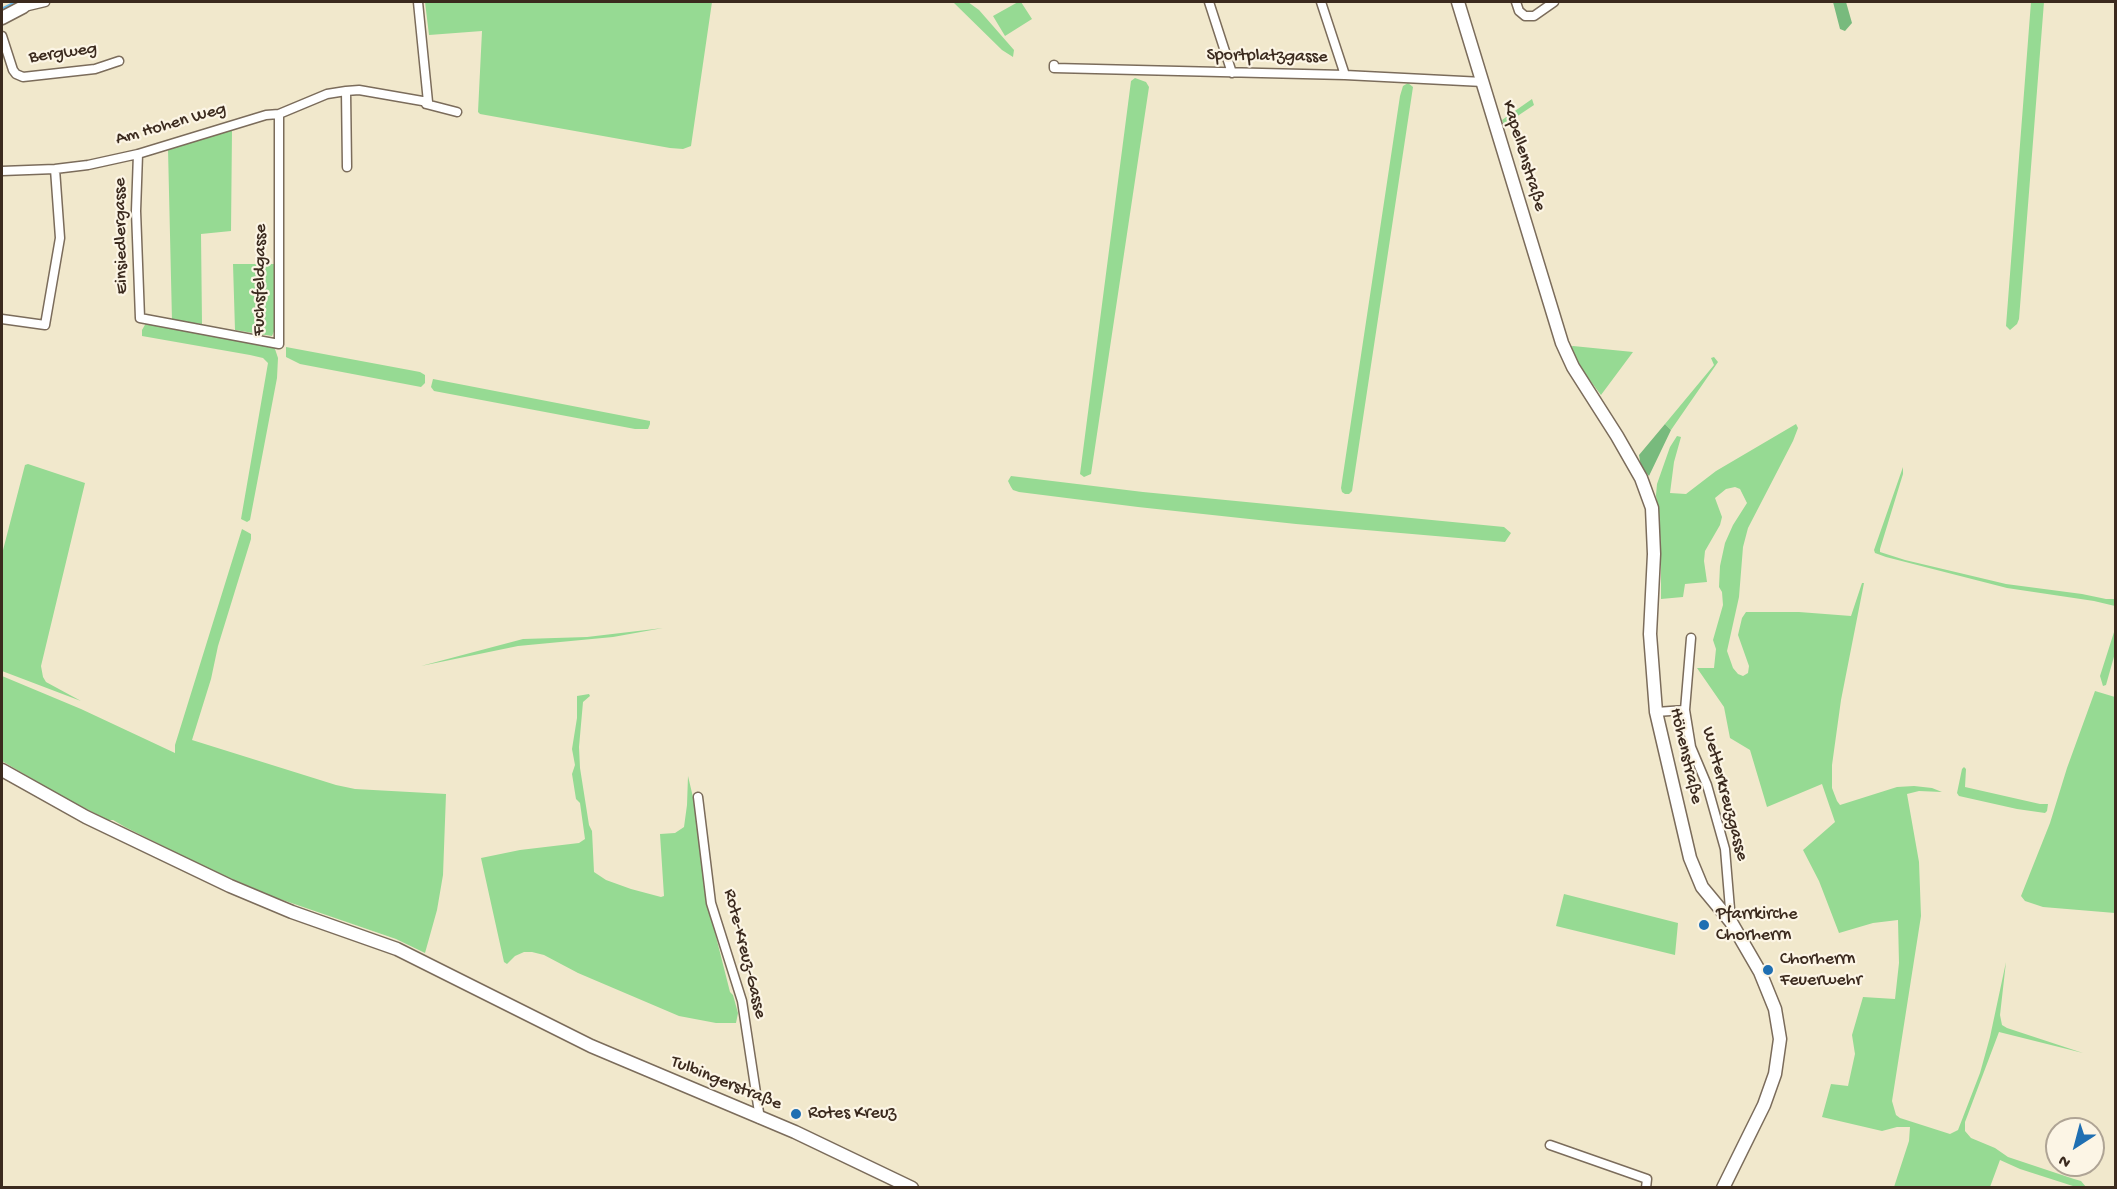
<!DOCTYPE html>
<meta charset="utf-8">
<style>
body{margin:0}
#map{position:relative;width:2117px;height:1189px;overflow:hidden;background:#f1e8cc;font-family:"Gochi Hand",sans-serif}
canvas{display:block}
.frame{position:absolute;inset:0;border:3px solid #3b2a1e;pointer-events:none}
.north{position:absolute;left:2045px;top:1117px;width:60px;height:60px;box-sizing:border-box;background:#fcf5e5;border:2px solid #afa495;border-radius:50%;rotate:216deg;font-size:16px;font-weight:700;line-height:24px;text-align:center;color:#3b2a1e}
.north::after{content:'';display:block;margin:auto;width:21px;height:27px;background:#1f6fb2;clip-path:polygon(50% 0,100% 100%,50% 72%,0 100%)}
</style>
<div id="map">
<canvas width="2117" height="1189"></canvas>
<div class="frame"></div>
<div class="north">N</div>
</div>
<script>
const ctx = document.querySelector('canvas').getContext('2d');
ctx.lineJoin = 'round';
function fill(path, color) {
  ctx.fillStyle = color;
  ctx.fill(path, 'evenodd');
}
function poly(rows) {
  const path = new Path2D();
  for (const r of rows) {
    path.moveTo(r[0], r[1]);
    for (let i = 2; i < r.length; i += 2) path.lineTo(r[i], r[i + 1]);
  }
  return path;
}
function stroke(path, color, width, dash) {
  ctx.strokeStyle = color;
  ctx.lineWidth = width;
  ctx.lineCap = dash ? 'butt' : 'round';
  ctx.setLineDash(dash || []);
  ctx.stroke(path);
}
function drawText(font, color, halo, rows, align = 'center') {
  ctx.font = font + ' "Gochi Hand",sans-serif';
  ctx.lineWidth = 4.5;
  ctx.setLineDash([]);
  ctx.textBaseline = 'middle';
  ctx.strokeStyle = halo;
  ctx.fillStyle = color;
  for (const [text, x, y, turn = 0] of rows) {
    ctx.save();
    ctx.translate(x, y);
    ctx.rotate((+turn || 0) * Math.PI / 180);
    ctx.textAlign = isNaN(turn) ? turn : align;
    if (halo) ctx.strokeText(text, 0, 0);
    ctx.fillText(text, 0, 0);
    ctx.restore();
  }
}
const green = poly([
 [425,2,712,2,691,146,683,149,670,148,480,114,478,112,482,31,429,35],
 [953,2,968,2,979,10,1014,50,1013,57,1002,50],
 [1018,2,1021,2,1032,19,1005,36,993,16],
 [2031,2,2044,2,2019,319,2017,324,2010,330,2006,326],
 [1135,78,1146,82,1149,87,1091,474,1084,477,1080,474,1131,81],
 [1408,83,1413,87,1352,491,1349,494,1345,494,1342,492,1341,488,1400,96,1403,86],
 [1532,99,1534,105,1504,125,1502,120],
 [232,130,231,231,201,234,202,324,172,321,168,149],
 [233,264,275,264,275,329,272,336,235,330],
 [146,323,272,346,275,349,278,358,277,378,250,520,247,522,241,519,268,363,263,358,250,355,142,336,142,330],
 [1573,346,1633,352,1601,395,1573,358,1570,347],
 [286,347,420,372,425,375,425,383,421,387,300,364,286,357],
 [1714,357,1718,362,1671,430,1665,424,1714,365,1711,358],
 [433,379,650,421,650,424,648,429,635,429,434,391,431,387],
 [1796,424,1798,428,1793,441,1748,528,1743,547,1739,597,1727,651,1733,668,1738,674,1743,676,1748,673,1749,666,1738,635,1742,618,1746,612,1799,612,1851,616,1862,583,1864,583,1841,700,1832,765,1832,788,1837,801,1840,805,1897,787,1914,786,1932,788,1942,792,1919,791,1907,794,1919,862,1921,916,1892,1101,1896,1115,1900,1118,1950,1134,1958,1130,1980,1073,1990,1037,2006,962,2000,1015,2002,1025,2007,1028,2083,1053,1999,1032,1965,1122,1965,1131,1971,1138,1995,1148,2008,1157,2074,1179,2081,1181,2086,1187,2076,1187,2020,1169,2000,1160,1990,1187,1894,1187,1909,1141,1910,1127,1897,1127,1882,1131,1822,1117,1831,1084,1848,1086,1855,1054,1852,1035,1863,997,1895,999,1899,963,1898,920,1873,923,1839,933,1819,881,1803,850,1835,822,1823,787,1822,784,1767,807,1750,750,1730,738,1724,707,1697,668,1714,668,1716,649,1713,640,1723,605,1722,592,1719,587,1720,566,1725,543,1733,525,1747,503,1740,489,1735,487,1726,489,1715,498,1722,517,1720,525,1705,551,1704,561,1707,582,1685,584,1683,597,1661,599,1661,547,1656,495,1657,484,1670,447,1677,436,1681,437,1674,462,1670,493,1686,494,1716,471],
 [28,464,85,483,41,666,43,677,46,682,81,701,2,671,2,554,25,465],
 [1903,467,1903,474,1880,549,1880,552,1905,560,2006,584,2082,594,2106,599,2115,599,2115,606,2094,601,2007,588,1886,557,1875,553,1874,550],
 [1011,476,1143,492,1504,527,1511,533,1505,542,1296,524,1138,507,1019,492,1013,490,1011,487,1008,481],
 [242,529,251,534,251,539,218,646,211,679,192,740,336,785,355,789,446,794,443,875,437,910,425,953,396,939,274,897,209,869,125,827,113,820,108,820,63,797,2,761,2,676,81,709,175,753,175,745],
 [663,628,613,637,518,646,421,666,523,639,587,637],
 [2115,629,2115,653,2106,685,2103,686,2100,676],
 [2095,691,2115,697,2115,913,2043,907,2025,901,2021,896,2050,823,2067,768],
 [589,694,590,696,583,702,579,747,580,768,589,825,592,831,594,872,606,880,631,889,661,897,664,896,660,834,675,833,684,827,687,805,688,776,696,810,709,909,730,992,733,995,738,1013,736,1023,716,1023,679,1016,578,973,544,955,532,952,524,952,515,956,507,964,504,962,481,858,520,850,579,843,585,839,580,803,576,799,572,774,575,765,572,749,577,718,577,696],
 [1964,767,1966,769,1965,787,2040,804,2048,804,2047,811,2045,813,2017,809,1959,796,1957,793,1962,769],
 [1564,894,1678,923,1675,955,1556,926]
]);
const forest = poly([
 [1833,2,1846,2,1852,23,1845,31,1840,29],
 [1665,424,1671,430,1649,476,1641,467,1639,455]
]);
const stream = poly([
 [2,9,16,2]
]);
const street = poly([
 [418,2,428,102],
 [1209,2,1232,73],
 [1321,2,1345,75],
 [1516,2,1519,11,1525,16,1534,16,1554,2],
 [24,7,45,2],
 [2,36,13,70,16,74,23,77,95,69,119,61],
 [1054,65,1054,68,1345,75,1483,82],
 [346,91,347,167],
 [138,154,136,211,140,318,279,344,279,114],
 [2,171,55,169,88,165,138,154,266,115,279,114,327,94,346,91,359,90,428,102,426,104,457,112],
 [2,319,45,325,60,238,55,169],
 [1691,638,1685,710,1691,747,1707,785,1725,849,1731,921],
 [1656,712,1685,710],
 [698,797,711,903,742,1001,760,1119],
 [1550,1145,1647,1179,1646,1188]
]);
const secondary = poly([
 [1458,2,1562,343,1573,367,1617,436,1641,478,1652,508,1654,554,1650,634,1656,712,1690,858,1702,887,1731,922,1760,972,1775,1009,1780,1039,1775,1074,1764,1105,1723,1188],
 [2,18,23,7,28,2],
 [2,770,86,817,230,886,292,912,397,949,591,1046,795,1132,912,1188]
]);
const markers = [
 [1704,925,6,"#1f6fb2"],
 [1768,970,6,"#1f6fb2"],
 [796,1114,6,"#1f6fb2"]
];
const streetNames = [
 ["Bergweg",63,54,-8],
 ["Sportplatzgasse",1267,57,1],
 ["Am Hohen Weg",171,125,-16],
 ["Kapellenstraße",1523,156,73],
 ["Einsiedlergasse",122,236,-91],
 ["Fuchsfeldgasse",261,280,-89],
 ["Höhenstraße",1685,756,77],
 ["Wetterkreuzgasse",1724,794,75],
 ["Rote-Kreuz-Gasse",744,954,76],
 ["Tulbingerstraße",726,1084,22]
];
const poiNames = [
 ["Pfarrkirche",1716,915],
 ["Chorherrn",1716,936],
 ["Chorherrn",1780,960],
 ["Feuerwehr",1780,981],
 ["Rotes Kreuz",808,1114]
];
fill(green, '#96da93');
fill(forest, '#78ba7d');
stroke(stream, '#6cb9e6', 3);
stroke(street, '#7b6c5b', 11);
stroke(secondary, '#7b6c5b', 15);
stroke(street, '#fff', 8);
stroke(secondary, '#fff', 12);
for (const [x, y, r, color] of markers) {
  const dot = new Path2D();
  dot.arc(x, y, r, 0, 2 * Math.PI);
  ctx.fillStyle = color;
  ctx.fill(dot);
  stroke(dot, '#fcf5e5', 2);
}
drawText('18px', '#3b2a1e', '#fcf5e5', streetNames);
drawText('18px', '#3b2a1e', '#fcf5e5', poiNames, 'left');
</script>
